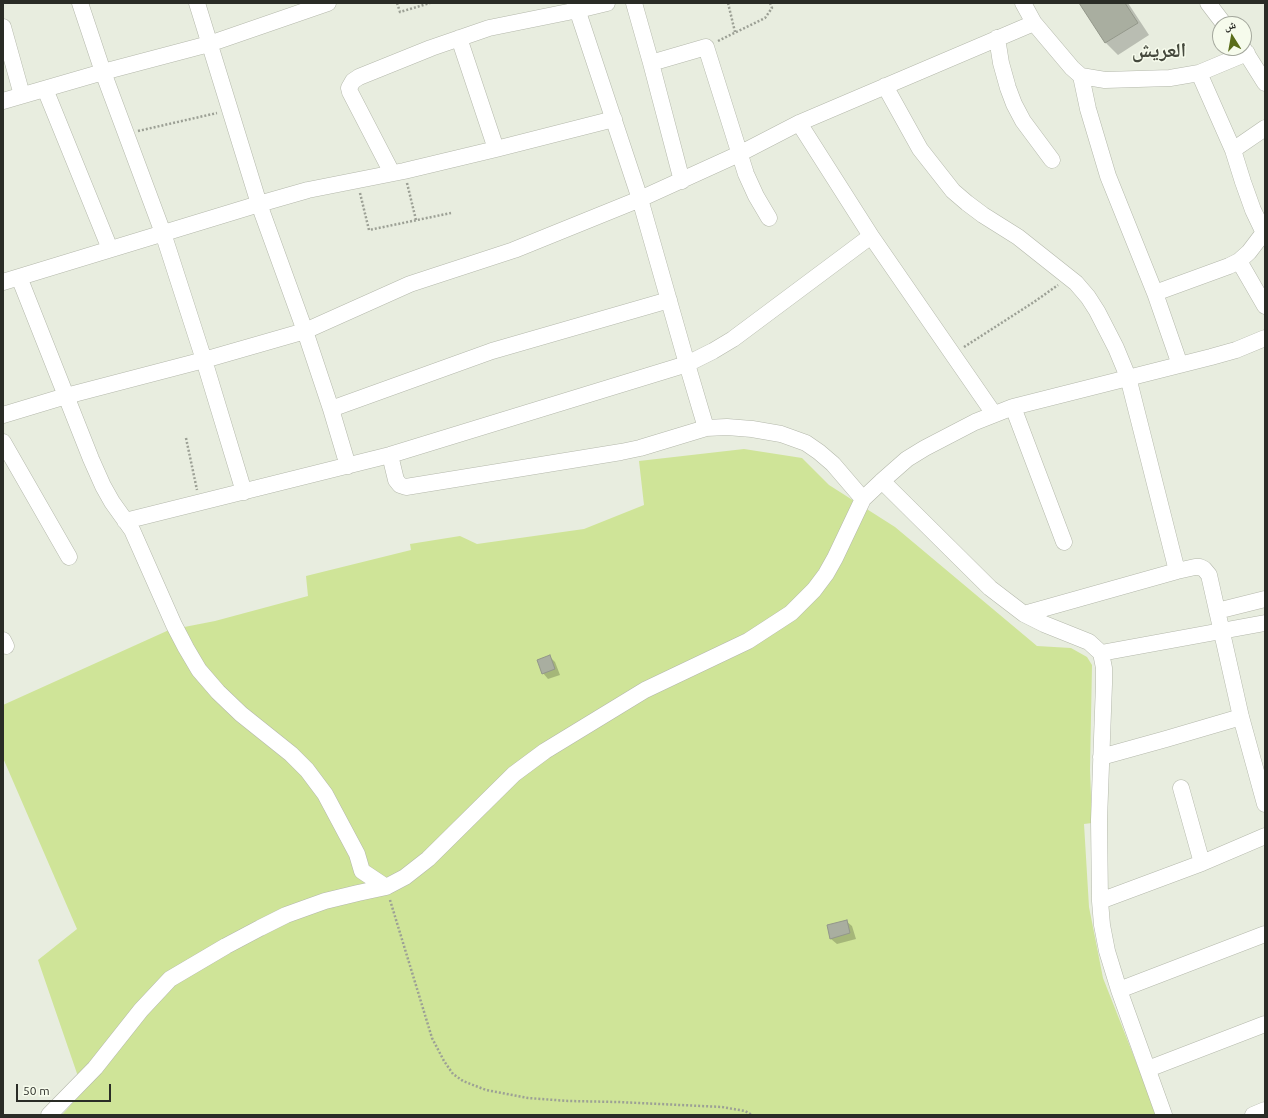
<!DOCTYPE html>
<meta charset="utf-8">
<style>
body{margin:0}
#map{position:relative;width:1268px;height:1118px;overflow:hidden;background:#e8eddf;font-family:Ubuntu,"Noto Naskh Arabic",sans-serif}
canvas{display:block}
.frame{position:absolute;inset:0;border:4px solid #2a2c26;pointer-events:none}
.north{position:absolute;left:1212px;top:16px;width:40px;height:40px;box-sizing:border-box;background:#f6fbec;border:1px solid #a4a89d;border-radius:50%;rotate:349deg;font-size:11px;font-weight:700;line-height:16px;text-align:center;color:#2a2c26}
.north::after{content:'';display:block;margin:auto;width:14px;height:18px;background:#5a6d1a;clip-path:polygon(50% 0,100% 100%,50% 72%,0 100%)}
.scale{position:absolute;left:16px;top:1084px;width:95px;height:18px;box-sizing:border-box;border:2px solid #2a2c26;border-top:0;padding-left:5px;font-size:12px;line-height:14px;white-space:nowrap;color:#2a2c26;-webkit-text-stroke:3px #f6fbec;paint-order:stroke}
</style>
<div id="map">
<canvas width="1268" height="1118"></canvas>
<div class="frame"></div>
<div class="north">ش</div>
<div class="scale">50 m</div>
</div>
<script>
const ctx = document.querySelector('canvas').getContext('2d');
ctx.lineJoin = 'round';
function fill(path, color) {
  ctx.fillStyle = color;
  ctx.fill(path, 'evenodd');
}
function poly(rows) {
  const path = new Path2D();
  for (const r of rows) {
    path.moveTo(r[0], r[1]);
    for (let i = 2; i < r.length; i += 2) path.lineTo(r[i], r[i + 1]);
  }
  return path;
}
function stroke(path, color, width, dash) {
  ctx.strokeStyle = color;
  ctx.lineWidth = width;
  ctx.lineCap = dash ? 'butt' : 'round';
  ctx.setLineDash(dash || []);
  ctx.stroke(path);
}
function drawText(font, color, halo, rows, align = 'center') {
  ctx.font = font + ' Ubuntu,"Noto Naskh Arabic",sans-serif';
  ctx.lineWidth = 3;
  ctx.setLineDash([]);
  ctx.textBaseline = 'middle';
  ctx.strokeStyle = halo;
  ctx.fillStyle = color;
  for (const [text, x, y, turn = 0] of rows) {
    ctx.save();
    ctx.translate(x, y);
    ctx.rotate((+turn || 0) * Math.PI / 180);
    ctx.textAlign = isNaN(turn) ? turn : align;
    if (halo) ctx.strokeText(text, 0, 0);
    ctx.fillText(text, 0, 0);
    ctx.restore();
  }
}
const green = poly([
 [744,449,802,458,829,485,895,527,1037,646,1071,648,1087,657,1092,665,1090,770,1092,823,1084,824,1089,907,1103,978,1157,1115,62,1115,83,1091,38,960,77,929,3,758,3,705,169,630,215,621,308,596,306,576,411,550,410,544,460,536,477,544,584,529,644,505,639,461]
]);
const shadow = poly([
 [1080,3,1128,3,1149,35,1118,55,1106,43],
 [550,657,555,662,560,675,548,679,543,673],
 [846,921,852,926,856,939,837,944,831,939]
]);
const building = poly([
 [1079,3,1125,3,1138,23,1105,43,1079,3],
 [550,655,555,669,542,674,537,660,550,655],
 [847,920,850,933,830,939,827,925,847,920]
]);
const path = poly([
 [397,3,400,12,430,3],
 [728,3,735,32],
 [718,41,765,18,772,8,770,3],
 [138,131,217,113],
 [407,183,416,220],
 [360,193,369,230,451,213],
 [964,347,1034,302,1058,285],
 [186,438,197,490],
 [390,900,432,1038,444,1061,453,1074,463,1081,486,1090,528,1098,568,1101,618,1102,722,1107,745,1111,752,1115]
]);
const minor = poly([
 [80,3,103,72,163,233,204,360,244,492],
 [197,3,259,204,305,331,331,409,348,466],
 [575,3,640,199,687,364,706,428],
 [634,3,651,63,682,181],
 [1023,3,1034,23,1072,68,1081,76,1105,80,1170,78,1199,73,1247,53],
 [1208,3,1224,24],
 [3,27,22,95],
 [459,38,496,149],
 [997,38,1001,63,1008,88,1014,104,1023,121,1052,160],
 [1243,48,1265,83],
 [651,63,706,47,746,174,756,196,769,218],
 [1199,73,1233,150,1243,182,1253,210,1264,233],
 [1081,76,1088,109,1108,176,1155,293,1180,365],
 [885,86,920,149,953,191,967,203,983,215,1018,237,1076,283,1088,297,1097,311,1116,348,1128,377,1177,571],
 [45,89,110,249],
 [3,101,103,72,209,44,328,3],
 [799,123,871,236,994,414],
 [1233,150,1265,128],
 [392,173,350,92,349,88,353,81,359,77,431,48,489,28,578,10,607,3],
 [1239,261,1265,306],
 [19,277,91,459,103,486,112,502,132,530,174,625,186,648,199,670,218,692,241,714,291,754,307,770,325,794,357,854,362,871,386,887],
 [3,282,259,204,308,190,404,171,496,149,614,119],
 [1155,293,1229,266,1239,261,1249,252,1265,231],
 [1013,407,1064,542],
 [331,409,492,351,669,300],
 [3,415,66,396,204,360,305,331,410,284,514,250,640,199,739,154,799,123,1034,23],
 [3,442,69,557],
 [390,455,396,480,400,485,406,487,621,452,640,448,706,428,727,427,752,429,781,434,806,443,819,452,833,464,863,499],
 [882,481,990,588,1024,614,1044,624,1089,642,1101,653,1104,668,1104,684,1099,820,1100,901,1102,925,1107,951,1119,990,1164,1115],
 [125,521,390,455,687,364,713,351,733,339,871,236],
 [1217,611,1265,599],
 [1024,614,1177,571,1195,567,1200,567,1204,569,1209,575,1241,717,1265,804],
 [3,640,6,646],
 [1101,653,1265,623],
 [1101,757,1166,739,1241,717],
 [1181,788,1202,863],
 [1100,901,1202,863,1265,836],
 [1119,990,1265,934],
 [1148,1069,1265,1024],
 [49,1115,95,1068,141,1010,170,979,226,946,260,928,286,915,325,901,358,893,386,887,405,877,428,859,514,774,545,751,645,690,748,641,791,613,814,590,826,574,835,558,863,499,882,481,907,459,925,448,975,422,1013,407,1211,357,1236,350,1265,338],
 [1253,1115,1265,1110]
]);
const townNames = [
 ["العريش",1159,50]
];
fill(green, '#cfe498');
fill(shadow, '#0003');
fill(building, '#a9aea0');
stroke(building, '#93978a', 1);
stroke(minor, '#b4b8ab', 17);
stroke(path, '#9ca095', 2.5, [2, 2]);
stroke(minor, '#fff', 16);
drawText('bold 20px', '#45493d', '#f6fbec', townNames);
</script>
